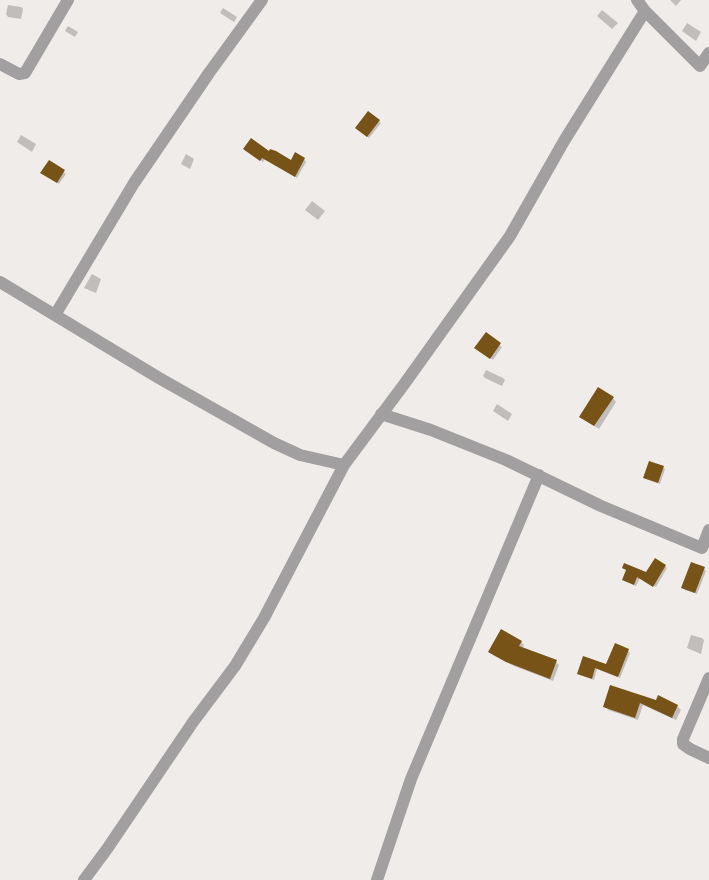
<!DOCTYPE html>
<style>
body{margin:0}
canvas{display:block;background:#f0ece9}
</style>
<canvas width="709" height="880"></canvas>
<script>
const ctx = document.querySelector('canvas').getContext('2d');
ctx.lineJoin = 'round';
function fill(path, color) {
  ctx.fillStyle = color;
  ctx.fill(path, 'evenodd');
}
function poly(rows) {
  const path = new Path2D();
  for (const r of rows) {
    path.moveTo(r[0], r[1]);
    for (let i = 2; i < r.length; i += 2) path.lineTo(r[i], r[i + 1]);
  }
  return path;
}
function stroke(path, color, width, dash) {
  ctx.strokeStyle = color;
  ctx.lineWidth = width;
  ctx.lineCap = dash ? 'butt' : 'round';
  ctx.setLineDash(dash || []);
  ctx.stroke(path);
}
const shadow = poly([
 [670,0,681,0,676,6],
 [8,5,21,7,23,9,21,19,8,17,6,14],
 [223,8,237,17,234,22,220,13],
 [602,10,618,23,612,29,597,16],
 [687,23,701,32,696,41,682,31],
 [68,26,78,32,75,37,65,31],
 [369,113,381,123,369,138,357,128],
 [21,135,36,144,32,152,17,142],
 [247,151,270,154,291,162,304,159,306,162,297,178,265,159,263,162],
 [186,154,194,159,190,169,181,164],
 [50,162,66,174,59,184,45,175],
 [312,201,325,211,318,220,305,210],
 [92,274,101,279,96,293,84,288],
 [486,335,502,347,493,360,479,349],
 [486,370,503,378,505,380,502,386,485,378,483,376],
 [613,398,616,402,599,429,585,420],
 [497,404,512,414,508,421,493,411],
 [663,467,665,469,660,484,645,478],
 [665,566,667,568,656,587,640,578,636,586,624,580,628,571,647,574],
 [704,569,706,571,697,594,685,590,683,588],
 [691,635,702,638,704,640,701,654,687,648],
 [521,642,524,645,522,649,556,662,559,665,553,681,514,666,493,655],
 [628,651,630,653,620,678,597,669,594,680,579,674,584,659,607,666],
 [611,687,657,702,659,698,677,706,681,710,676,720,643,705,638,720,608,710,605,706]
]);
const building = poly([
 [368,111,380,120,367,137,355,128],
 [251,138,269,151,270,149,276,151,291,160,295,152,305,158,295,177,262,158,260,161,243,149],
 [49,160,65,170,57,183,40,173],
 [486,332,501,343,490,359,474,348],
 [598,387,614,397,594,426,579,417],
 [649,461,664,466,658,483,643,478],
 [655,558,666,565,653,587,637,577,634,585,622,580,626,570,622,568,624,563,646,572],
 [691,562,705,567,695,593,681,588],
 [501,629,522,641,519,646,557,660,550,679,506,662,488,652],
 [615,643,629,649,618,677,595,668,592,679,577,674,583,656,606,664],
 [610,685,656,700,658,695,678,705,672,718,640,703,635,718,603,707]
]);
const street = poly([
 [637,0,645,11,700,66,709,53],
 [0,64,19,74,25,73,68,0],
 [0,282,159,378,274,443,300,455,344,465],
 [55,315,134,183,209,73,262,0],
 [381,414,431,430,506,460,601,506,702,548,709,530],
 [709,678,683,739,683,744,690,749,709,758],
 [84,880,107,849,193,722,235,666,264,618,344,465,405,383,510,236,564,141,645,11],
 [377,880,411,779,539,475]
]);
fill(shadow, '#0003');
fill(building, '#775317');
stroke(street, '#a19f9f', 12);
</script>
